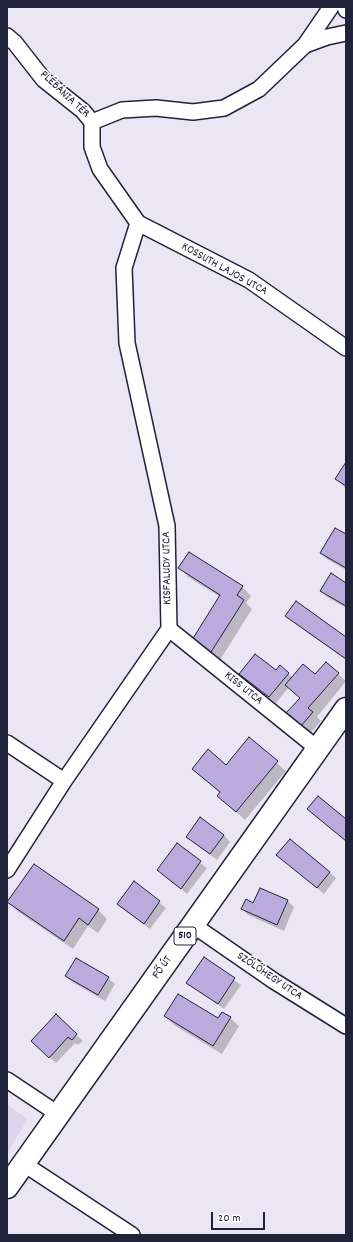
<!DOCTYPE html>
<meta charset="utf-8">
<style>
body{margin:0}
#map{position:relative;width:353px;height:1242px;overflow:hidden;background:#ebe6f4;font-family:Dekko,sans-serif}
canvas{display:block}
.frame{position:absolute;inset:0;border:8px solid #22223b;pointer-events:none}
.scale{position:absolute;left:211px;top:1212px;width:54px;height:18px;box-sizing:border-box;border:2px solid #22223b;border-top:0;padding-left:5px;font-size:12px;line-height:14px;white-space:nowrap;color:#22223b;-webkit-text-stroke:3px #fff;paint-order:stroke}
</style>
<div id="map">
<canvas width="353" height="1242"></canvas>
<div class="frame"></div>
<div class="scale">20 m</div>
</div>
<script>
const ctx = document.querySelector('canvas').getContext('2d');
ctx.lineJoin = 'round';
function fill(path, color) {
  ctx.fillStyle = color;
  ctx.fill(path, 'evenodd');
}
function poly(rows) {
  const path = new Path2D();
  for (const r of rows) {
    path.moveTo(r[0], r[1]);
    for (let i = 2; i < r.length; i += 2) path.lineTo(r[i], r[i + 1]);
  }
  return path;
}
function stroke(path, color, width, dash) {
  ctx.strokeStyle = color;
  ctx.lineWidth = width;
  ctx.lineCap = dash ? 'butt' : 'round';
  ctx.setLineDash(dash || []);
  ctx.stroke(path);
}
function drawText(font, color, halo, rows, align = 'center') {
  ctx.font = font + ' Dekko,sans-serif';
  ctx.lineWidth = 3;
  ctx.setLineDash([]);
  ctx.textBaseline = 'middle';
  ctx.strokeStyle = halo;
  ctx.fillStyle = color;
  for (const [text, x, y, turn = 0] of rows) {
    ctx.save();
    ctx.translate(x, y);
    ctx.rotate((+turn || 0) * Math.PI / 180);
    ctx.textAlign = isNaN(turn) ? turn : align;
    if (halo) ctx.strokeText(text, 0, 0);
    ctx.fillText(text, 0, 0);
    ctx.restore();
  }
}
const built = poly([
 [7,1105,28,1119,7,1153]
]);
const shadow = poly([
 [346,464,346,489,337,479],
 [346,535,346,570,327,559,321,553],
 [180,568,242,587,251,596,246,603,252,609,220,660,202,649,220,597,188,577],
 [346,584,346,608,327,597,321,591],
 [286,616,346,638,346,660,293,622],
 [276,671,288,673,293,678,338,674,346,681,317,717,321,721,310,734,297,722,301,698,289,687,276,703,247,680],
 [249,739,286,771,245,820,227,804,220,793,193,769,226,766],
 [224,835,230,842,217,860,187,837],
 [177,845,207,868,187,894,158,870],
 [278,855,329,872,336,878,324,894],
 [134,883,166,908,150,929,118,904],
 [260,889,288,901,294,907,284,931,248,915,242,909,254,904],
 [9,902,98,910,107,919,98,933,88,926,73,949,17,911],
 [204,959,241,985,224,1009,187,982],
 [66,976,108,978,115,984,105,1001,72,982],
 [56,1016,83,1041,78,1045,75,1043,56,1063,32,1041],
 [165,1016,219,1020,230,1018,239,1026,222,1054,174,1025]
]);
const building = poly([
 [346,462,346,486,335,479,346,462],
 [335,528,346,534,346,568,320,553,335,528],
 [189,552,243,586,237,595,244,600,211,652,192,640,220,595,178,568,189,552],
 [331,573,346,583,346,606,320,591,331,573],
 [296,601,346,637,346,659,285,616,296,601],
 [255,654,276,670,280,665,289,673,269,697,239,674,255,654],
 [326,662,339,673,308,708,313,712,301,726,286,713,300,698,285,685,303,664,315,674,326,662],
 [249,737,278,761,236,812,217,796,220,792,192,769,208,749,226,765,249,737],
 [318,796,346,819,346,841,307,809,318,796],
 [200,817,224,835,210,854,186,837,200,817],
 [290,839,330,872,317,888,276,855,290,839],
 [177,843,201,861,181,889,157,870,177,843],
 [34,864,99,909,88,925,79,918,64,941,7,902,34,864],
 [134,881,160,901,144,924,117,904,134,881],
 [260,888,288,900,277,925,241,909,246,899,253,903,260,888],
 [204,957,235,978,218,1004,186,983,204,957],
 [76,958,109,977,98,995,65,976,76,958],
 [178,994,218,1018,222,1012,231,1017,213,1046,164,1016,178,994],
 [56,1014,77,1034,72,1040,68,1037,49,1058,31,1041,56,1014]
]);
const street = poly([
 [345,7,346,10],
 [7,36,15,43,44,80,83,111,92,122,92,147,100,169,138,223,249,280,346,348],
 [305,45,327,37,346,33],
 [92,122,122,110,156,108,193,112,224,108,259,89,305,45,331,7],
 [169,629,318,749],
 [7,743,64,781],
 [7,870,64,781,169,629,167,526,127,343,124,268,138,223],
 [193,925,274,981,346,1026],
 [7,1080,58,1114],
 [24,1164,132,1235]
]);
const primary = poly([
 [7,1187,346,709]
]);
const shields = [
 [185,936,22]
];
const shieldNames = [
 ["510",185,936]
];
const streetNames = [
 ["PLÉBÁNIA TÉR",64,95,43],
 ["KOSSUTH LAJOS UTCA",224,270,29],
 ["KISFALUDY UTCA",168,568,-91],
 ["KISS UTCA",243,689,39],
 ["FŐ ÚT",163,968,-55],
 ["SZŐLŐHEGY UTCA",269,977,34]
];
fill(built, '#ddd4ed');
fill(shadow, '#0003');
fill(building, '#bbabdc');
stroke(building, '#22223b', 1);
stroke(street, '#22223b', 18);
stroke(primary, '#22223b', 25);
stroke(street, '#fff', 15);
stroke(primary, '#fff', 22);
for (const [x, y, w] of shields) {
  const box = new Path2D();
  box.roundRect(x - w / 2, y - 9, w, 18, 3);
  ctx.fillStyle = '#fff';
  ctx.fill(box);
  stroke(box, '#22223b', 1);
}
drawText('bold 11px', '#22223b', null, shieldNames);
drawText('12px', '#22223b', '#fff', streetNames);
</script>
